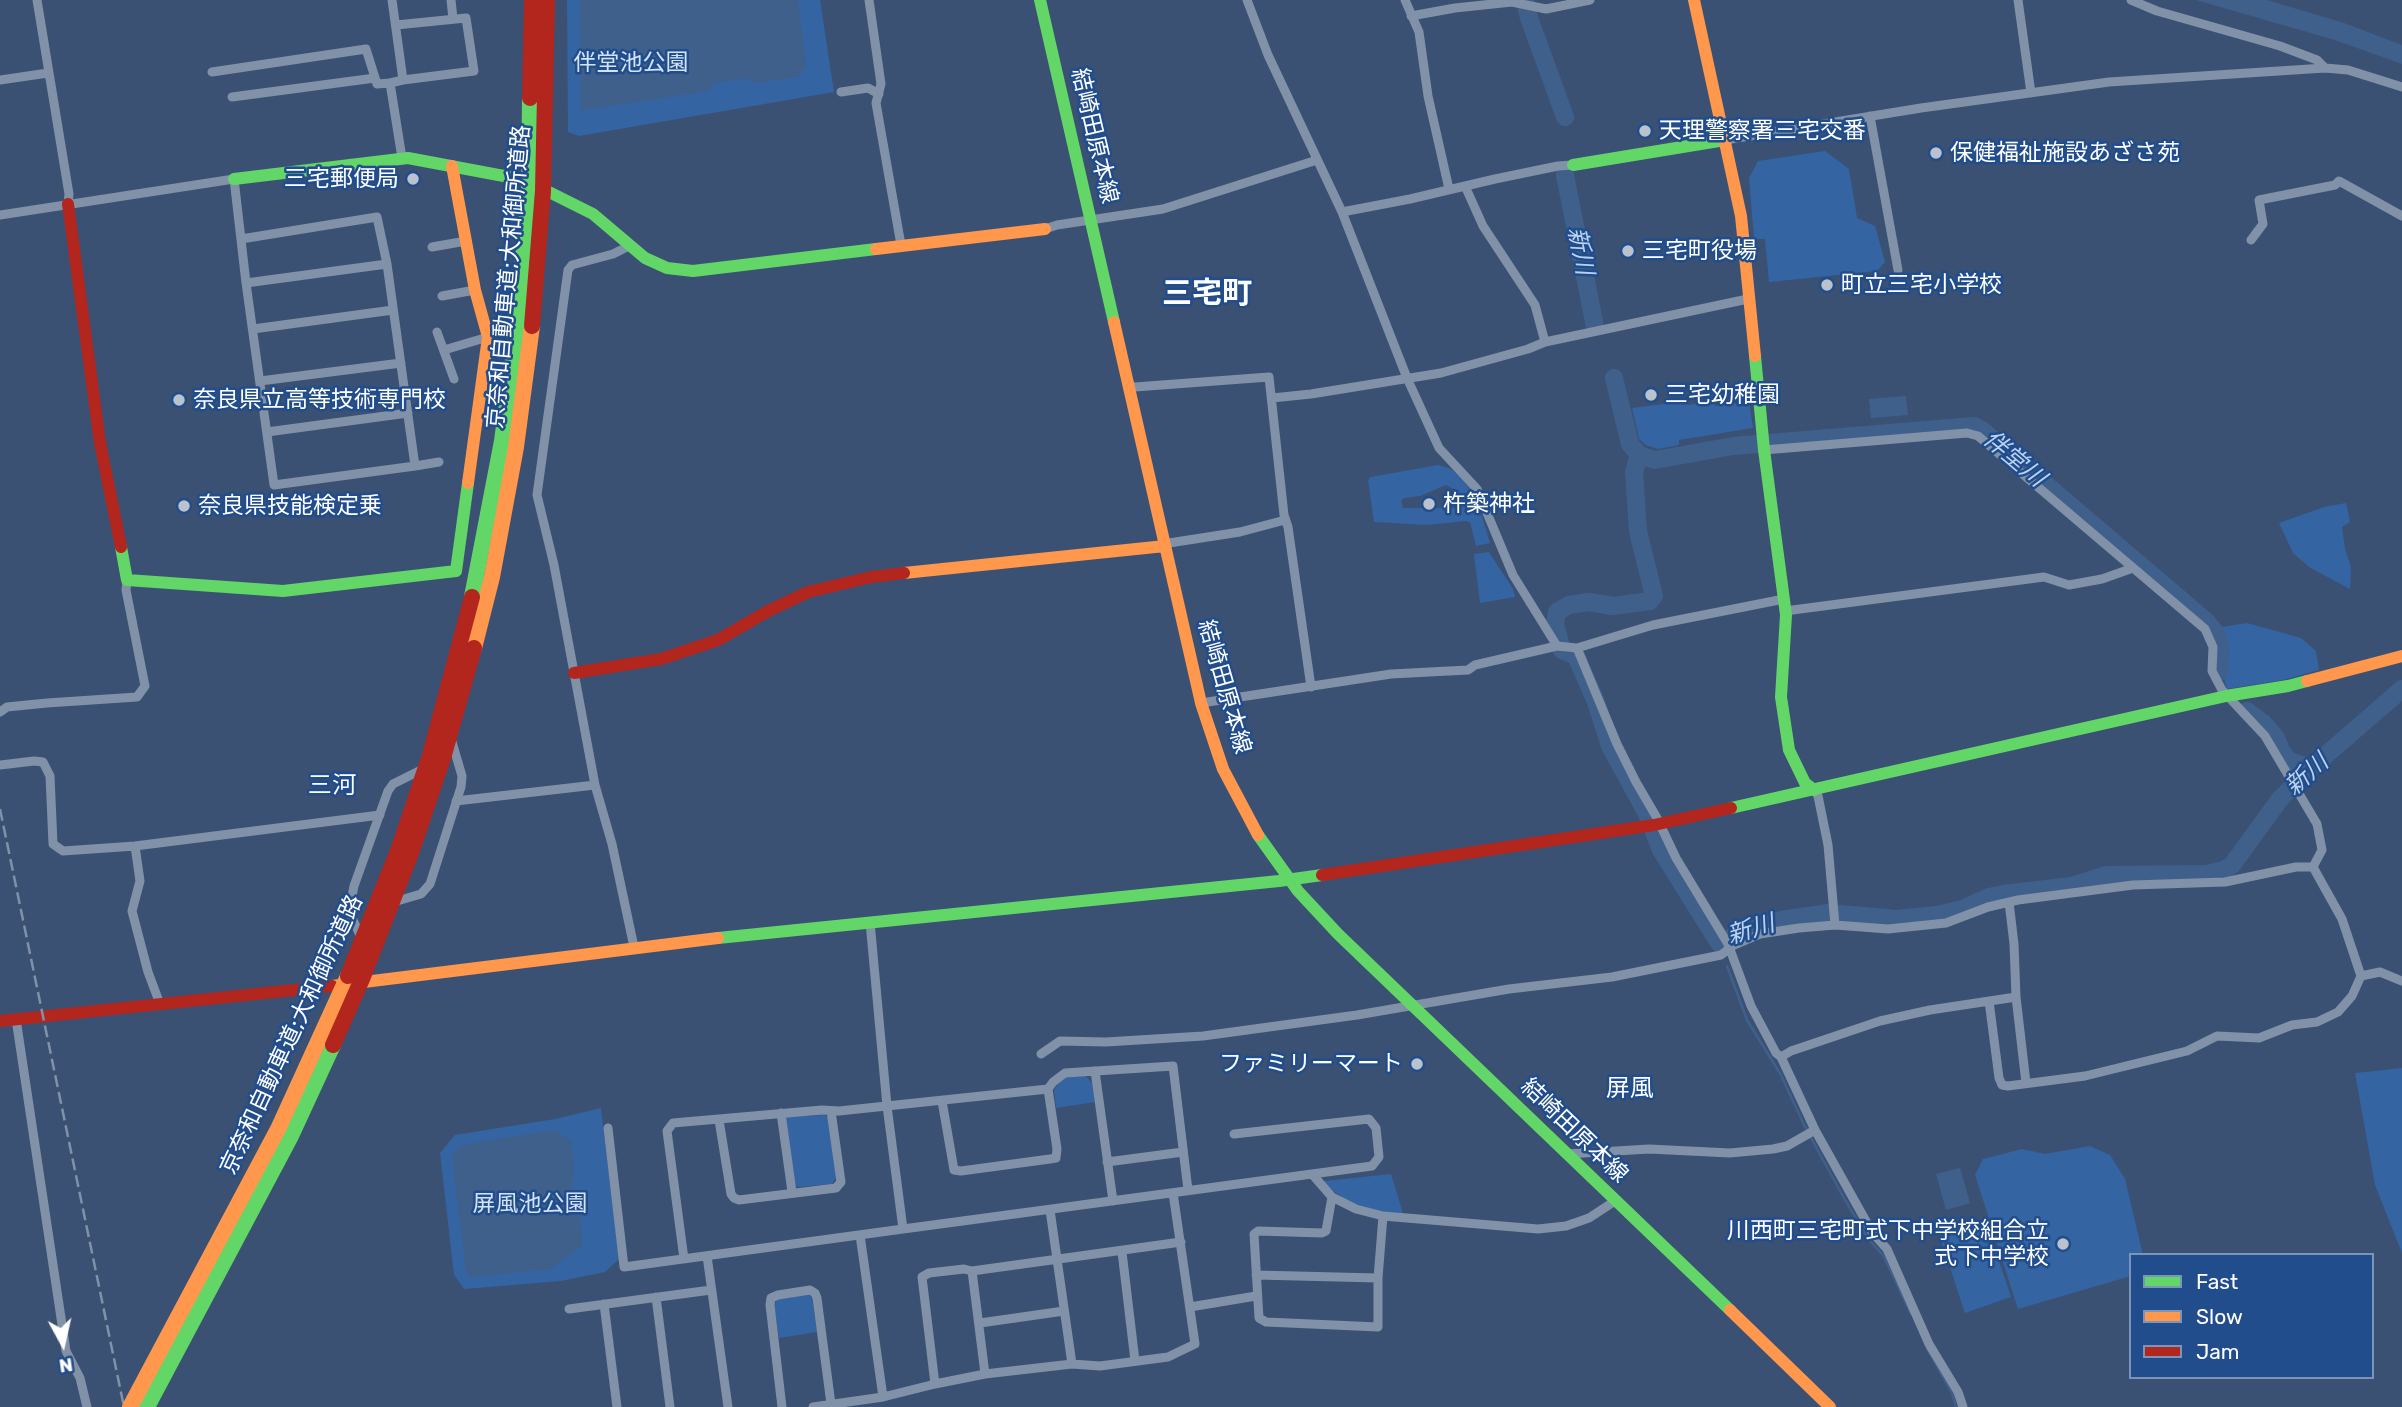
<!DOCTYPE html>
<meta charset="utf-8">
<style>
body{margin:0}
#map{position:relative;width:2402px;height:1407px;overflow:hidden;background:#3a5174;font-family:Rubik,sans-serif}
canvas{display:block}
.legend{position:absolute;left:2129px;top:1253px;width:245px;height:126px;box-sizing:border-box;background:#214d8c;border:2px solid #7a94ba;margin:0;padding:9px 12px;list-style:none;font-size:21px;color:#fff}
.legend li{display:flex;align-items:center;gap:14px;height:35px}
.legend b{width:35px;border:2px solid #7a94ba}
.north{position:absolute;left:28px;top:1309px;width:70px;height:70px;-webkit-text-stroke:5px #214d8c;paint-order:stroke;rotate:172deg;font-size:19px;font-weight:700;line-height:28px;text-align:center;color:#fff}
.north::after{content:'';display:block;margin:auto;width:24px;height:32px;background:#fff;clip-path:polygon(50% 0,100% 100%,50% 72%,0 100%)}
</style>
<div id="map">
<canvas width="2402" height="1407"></canvas>
<ul class="legend">
<li><b style="height:9px;background:#63d668"></b>Fast</li>
<li><b style="height:9px;background:#ff974d"></b>Slow</li>
<li><b style="height:9px;background:#b3261e"></b>Jam</li>
</ul>
<div class="north">N</div>
</div>
<script>
const ctx = document.querySelector('canvas').getContext('2d');
ctx.lineJoin = 'round';
function fill(path, color) {
  ctx.fillStyle = color;
  ctx.fill(path, 'evenodd');
}
function poly(rows) {
  const path = new Path2D();
  for (const r of rows) {
    path.moveTo(r[0], r[1]);
    for (let i = 2; i < r.length; i += 2) path.lineTo(r[i], r[i + 1]);
  }
  return path;
}
function stroke(path, color, width, dash) {
  ctx.strokeStyle = color;
  ctx.lineWidth = width;
  ctx.lineCap = dash ? 'butt' : 'round';
  ctx.setLineDash(dash || []);
  ctx.stroke(path);
}
function drawText(font, color, halo, rows, align = 'center') {
  ctx.font = font + ' Rubik,"Noto Sans JP",sans-serif';
  ctx.lineWidth = 5;
  ctx.setLineDash([]);
  ctx.textBaseline = 'middle';
  ctx.strokeStyle = halo;
  ctx.fillStyle = color;
  for (const [text, x, y, turn = 0] of rows) {
    ctx.save();
    ctx.translate(x, y);
    ctx.rotate((+turn || 0) * Math.PI / 180);
    ctx.textAlign = isNaN(turn) ? turn : align;
    if (halo) ctx.strokeText(text, 0, 0);
    ctx.fillText(text, 0, 0);
    ctx.restore();
  }
}
const green = poly([
 [567,0,820,0,834,92,579,136,568,132],
 [1825,151,1849,169,1857,218,1875,226,1885,262,1877,271,1769,282,1765,239,1754,239,1749,178,1758,161],
 [1687,401,1688,405,1714,401,1715,406,1749,402,1753,428,1679,440,1679,445,1658,449,1646,445,1639,439,1632,408],
 [1438,465,1449,468,1455,472,1475,494,1490,543,1476,546,1470,522,1466,521,1427,525,1374,522,1368,480,1371,477],
 [1446,485,1456,490,1462,499,1463,505,1460,508,1403,508,1401,501,1404,498,1420,496],
 [2346,503,2350,522,2342,527,2345,549,2351,567,2350,589,2309,567,2293,553,2279,523,2324,507],
 [1489,552,1513,589,1515,597,1480,603,1474,554],
 [2247,623,2301,638,2316,651,2319,670,2283,680,2227,689,2223,676,2225,654,2219,631,2222,627],
 [2402,1068,2402,1253,2375,1185,2355,1073],
 [1085,1075,1092,1083,1095,1102,1056,1108,1054,1090,1059,1082,1067,1077],
 [601,1108,619,1259,605,1272,561,1281,464,1289,454,1275,440,1153,455,1135,555,1119],
 [824,1115,828,1117,836,1178,832,1184,798,1187,793,1184,785,1125,786,1117],
 [2090,1146,2110,1155,2125,1179,2143,1255,2131,1255,2131,1276,2018,1309,1975,1175,1983,1159,2022,1149,2045,1154],
 [1391,1174,1403,1213,1380,1212,1347,1201,1323,1183,1324,1181],
 [1985,1219,2011,1297,1965,1313,1939,1234],
 [809,1294,812,1299,817,1332,779,1338,774,1305,778,1299]
]);
const water = poly([
 [580,0,798,0,806,66,798,77,755,83,746,78,714,83,708,91,581,110],
 [2196,0,2267,0,2344,23,2402,45,2402,64,2335,40],
 [1906,396,1908,415,1871,418,1869,399],
 [555,1130,571,1141,574,1173,572,1182,575,1213,580,1218,582,1246,550,1269,469,1277,466,1272,452,1155,463,1145],
 [1960,1168,1970,1203,1946,1210,1936,1174]
]);
const stream = poly([
 [1719,943,1720,947],
 [1727,966,1747,1020,1781,1075,1805,1127,1844,1198,1868,1239,1883,1255,1911,1314],
 [1927,1349,1952,1393,1956,1407]
]);
const river = poly([
 [1525,0,1529,18,1565,117],
 [1565,175,1595,327],
 [1614,378,1630,444,1639,455],
 [1639,455,1634,472,1638,531,1654,596,1650,601,1613,606,1589,602,1569,605,1557,612,1555,624,1562,650,1576,656,1596,702,1610,746,1646,812,1661,850,1719,943,1747,931,1781,920,1829,913,1896,919,1937,915,1963,909,1989,897,2003,894,2072,886,2106,875,2207,874,2224,870,2232,865,2280,799,2311,768,2402,689],
 [1639,455,1655,460,1733,446,1974,426,1982,430,2206,621,2215,632,2220,646,2219,672],
 [2247,711,2263,723,2276,738,2282,752,2289,761,2311,768]
]);
const street = poly([
 [37,0,69,194,68,204],
 [392,0,403,80,390,83,402,158],
 [451,0,453,19],
 [869,0,881,84,876,103,901,245],
 [1247,0,1268,55,1342,212,1407,378,1439,448,1477,489,1513,575,1557,646],
 [1405,0,1419,32,1428,96,1449,189],
 [2018,0,2031,93],
 [2131,0,2157,11,2280,46,2317,60,2325,68],
 [1411,16,1455,8,1512,2,1546,9,1590,0],
 [396,25,466,18,474,71,403,80],
 [212,72,366,49,377,84,390,83],
 [0,80,48,73],
 [841,92,868,88,879,94],
 [232,97,375,78],
 [1870,116,1898,270],
 [1725,140,1921,108,2109,82,2325,68,2348,70,2402,87],
 [1465,186,1483,226,1535,305,1545,342],
 [1342,212,1410,199,1495,179,1558,166,1573,165],
 [0,215,234,179,246,283,274,485,415,466,387,264,377,217,241,239],
 [1045,229,1057,225,1163,209,1317,160],
 [2251,240,2263,224,2259,200,2335,185,2339,181,2402,216],
 [631,245,613,254,572,265,568,270,537,495,554,565,595,785,612,844,634,947],
 [432,247,466,241],
 [246,283,387,264],
 [442,296,475,290],
 [253,329,393,310],
 [437,332,454,379],
 [444,350,488,337],
 [260,381,401,363],
 [1128,385,1135,387,1269,377,1284,515,1288,527,1311,687],
 [1272,398,1311,394,1441,373,1528,349,1545,342,1748,299],
 [267,432,408,413],
 [1764,450,1967,433,1978,436,2205,629,2213,647,2212,671,2222,690,2265,736,2317,824,2322,850,2313,867],
 [415,466,439,462],
 [1165,546,1169,543,1240,532,1285,520],
 [1785,611,2044,577,2069,585,2102,579,2133,568],
 [1577,648,1617,744,1636,782,1657,818,1676,858,1728,944,1751,1006,1776,1053,1781,1057,1815,1130,1872,1232,1887,1249,1929,1344,1958,1392,1963,1407],
 [1201,703,1391,674,1468,670,1475,665,1557,646,1577,648,1653,625,1784,599],
 [0,712,7,707,47,703,137,697,145,686,126,590,127,580],
 [0,765,34,761,43,762,50,776,53,844,63,851,135,846,380,815],
 [1814,790,1818,796,1828,845,1835,925],
 [456,801,595,785],
 [135,846,140,881,132,911,148,972,160,1004],
 [397,901,421,894,430,884,461,787,462,776,452,742],
 [2009,902,2014,944,2016,997,2026,1083],
 [870,922,887,1106,903,1229,1312,1174,1332,1197,1356,1209,1383,1216,1538,1229,1566,1226,1589,1218,1615,1201],
 [361,937,350,914,350,907,354,886,388,791,393,784,421,770],
 [2361,976,2380,972,2402,981],
 [1989,1001,1999,1078,2002,1085,2008,1086,2085,1076,2187,1051,2217,1036,2259,1038,2292,1025,2317,1022,2338,1012,2352,996,2361,976,2342,919,2313,867],
 [16,1019,66,1351,80,1378,87,1407],
 [1041,1054,1060,1041,1106,1042,1203,1036,1357,1015,1509,989,1612,977,1721,955,1734,945,1760,934,1799,928,1835,925,1888,929,1946,923,1988,907,2018,900,2133,885,2225,882,2296,867,2313,867],
 [1781,1057,1791,1051,1880,1021,1930,1010,2016,997],
 [1095,1071,1113,1201],
 [942,1101,954,1170,961,1171,1050,1159,1056,1158,1057,1149,1048,1089,1053,1082,1065,1073,1173,1066,1188,1190],
 [781,1113,792,1192],
 [719,1120,731,1194,734,1198,739,1200,836,1188,841,1182,831,1111],
 [608,1128,624,1267,903,1229],
 [1234,1134,1369,1119,1376,1128,1379,1157,1372,1166,1312,1174],
 [1567,1154,1649,1149,1730,1153,1773,1149,1787,1146,1815,1130],
 [1107,1162,1183,1152],
 [1332,1197,1326,1231,1322,1233,1258,1231,1254,1234,1259,1318,1266,1322,1378,1327,1378,1278,1383,1216],
 [1050,1210,1072,1364],
 [860,1235,883,1397],
 [1122,1252,1135,1361],
 [707,1256,728,1407],
 [684,1259,667,1131,673,1123,822,1110,839,1111,1048,1089],
 [972,1271,985,1374],
 [1256,1275,1378,1278],
 [656,1297,670,1407],
 [604,1304,617,1407],
 [1190,1307,1256,1296],
 [569,1309,711,1290],
 [980,1323,1064,1311],
 [935,1384,922,1277,929,1273,964,1269,972,1271,1181,1242],
 [782,1407,770,1305,771,1298,778,1295,810,1290,815,1293,817,1298,831,1404],
 [813,1407,883,1397,935,1384,985,1374,1072,1364,1100,1366,1168,1357,1195,1344,1173,1193]
]);
const fast = poly([
 [1040,0,1114,322],
 [1573,165,1725,140],
 [234,179,408,158,525,180,593,214,645,258,667,268,693,271,876,249],
 [1755,356,1764,450,1786,615,1781,697,1789,750,1805,783,1814,790],
 [121,547,127,580,283,591,456,571,468,483],
 [1731,808,2226,696,2288,686,2307,681],
 [1258,835,1298,891,1338,934,1730,1310],
 [718,938,1279,881,1322,875]
]);
const slow = poly([
 [1694,0,1741,216,1755,356],
 [452,166,475,290,488,337,468,483],
 [876,249,1045,229],
 [1114,322,1201,703,1223,769,1258,835],
 [904,573,1165,546],
 [2307,681,2402,656],
 [332,986,718,938],
 [1730,1310,1830,1407]
]);
const jam = poly([
 [68,204,100,443,121,547],
 [574,673,661,659,718,640,768,611,808,592,871,577,904,573],
 [1322,875,1654,825,1731,808],
 [0,1021,332,986]
]);
const rail = poly([
 [0,809,124,1407]
]);
const fastBridge = poly([
 [472,597,502,441,515,343,529,190,530,98],
 [147,1407,291,1136,333,1045]
]);
const slowBridge = poly([
 [474,648,492,577,516,447,532,326],
 [130,1407,278,1129,348,976]
]);
const jamBridge = poly([
 [530,98,532,0],
 [532,326,543,191,547,0],
 [348,976,399,848,430,755,472,597],
 [333,1045,362,979,411,853,443,758,474,648]
]);
const markers = [
 [1645,131,7,"#bac2ce"],
 [1936,153,7,"#bac2ce"],
 [413,179,7,"#bac2ce"],
 [1628,251,7,"#bac2ce"],
 [1827,285,7,"#bac2ce"],
 [1651,395,7,"#bac2ce"],
 [179,400,7,"#bac2ce"],
 [1429,504,7,"#bac2ce"],
 [184,506,7,"#bac2ce"],
 [1417,1064,7,"#bac2ce"],
 [2063,1244,7,"#bac2ce"]
];
const parkNames = [
 ["伴堂池公園",631,63],
 ["屏風池公園",530,1204]
];
const poiNames = [
 ["天理警察署三宅交番",1659,131],
 ["保健福祉施設あざさ苑",1950,153],
 ["三宅郵便局",399,179,"right"],
 ["三宅町役場",1642,251],
 ["町立三宅小学校",1841,285],
 ["三宅幼稚園",1665,395],
 ["奈良県立高等技術専門校",193,400],
 ["杵築神社",1443,504],
 ["奈良県技能検定乗",198,506],
 ["ファミリーマート",1403,1064,"right"],
 ["川西町三宅町式下中学校組合立",2049,1231,"right"],
 ["式下中学校",2049,1257,"right"]
];
const streetNames = [
 ["結崎田原本線",1094,136,77],
 ["京奈和自動車道;大和御所道路",509,277,-85],
 ["結崎田原本線",1224,687,74],
 ["京奈和自動車道;大和御所道路",292,1035,-65],
 ["結崎田原本線",1574,1131,44]
];
const waterNames = [
 ["新川",1580,251,79],
 ["伴堂川",2014,459,40],
 ["新川",2307,775,-42],
 ["新川",1751,930,-17]
];
const neighbourhoodNames = [
 ["三河",332,786],
 ["屏風",1630,1089]
];
const districtNames = [
 ["三宅町",1207,294]
];
fill(green, '#3564a2');
fill(water, '#40608c');
stroke(stream, '#40608c', 2.5);
stroke(river, '#40608c', 18);
stroke(street, '#8191a7', 9);
stroke(fast, '#63d668', 12);
stroke(slow, '#ff974d', 12);
stroke(jam, '#b3261e', 12);
stroke(rail, '#8191a7', 2.5, [12, 5]);
stroke(fastBridge, '#63d668', 16);
stroke(slowBridge, '#ff974d', 16);
stroke(jamBridge, '#b3261e', 16);
for (const [x, y, r, color] of markers) {
  const dot = new Path2D();
  dot.arc(x, y, r, 0, 2 * Math.PI);
  ctx.fillStyle = color;
  ctx.fill(dot);
  stroke(dot, '#214d8c', 2.5);
}
drawText('23px', '#d3e3f8', '#214d8c', parkNames);
drawText('23px', '#fff', '#214d8c', poiNames, 'left');
drawText('23px', '#fff', '#214d8c', streetNames);
drawText('italic 24px', '#bad3f3', '#214d8c', waterNames);
drawText('24px', '#fff', '#214d8c', neighbourhoodNames);
drawText('bold 30px', '#fff', '#214d8c', districtNames);
</script>
